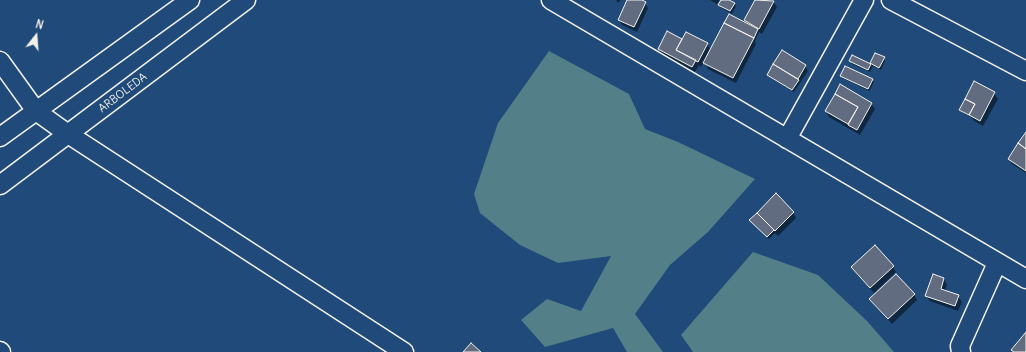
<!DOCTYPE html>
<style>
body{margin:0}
#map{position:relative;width:1026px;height:352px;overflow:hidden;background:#1f4a7a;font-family:Delius,sans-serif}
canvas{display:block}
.north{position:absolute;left:16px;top:16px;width:40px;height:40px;-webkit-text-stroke:3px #1f4a7a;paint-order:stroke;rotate:17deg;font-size:11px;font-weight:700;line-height:16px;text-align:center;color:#f4f1e8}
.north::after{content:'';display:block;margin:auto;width:14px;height:18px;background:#f4f1e8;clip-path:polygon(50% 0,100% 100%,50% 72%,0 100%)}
</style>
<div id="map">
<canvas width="1026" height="352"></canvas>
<div class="north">N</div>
</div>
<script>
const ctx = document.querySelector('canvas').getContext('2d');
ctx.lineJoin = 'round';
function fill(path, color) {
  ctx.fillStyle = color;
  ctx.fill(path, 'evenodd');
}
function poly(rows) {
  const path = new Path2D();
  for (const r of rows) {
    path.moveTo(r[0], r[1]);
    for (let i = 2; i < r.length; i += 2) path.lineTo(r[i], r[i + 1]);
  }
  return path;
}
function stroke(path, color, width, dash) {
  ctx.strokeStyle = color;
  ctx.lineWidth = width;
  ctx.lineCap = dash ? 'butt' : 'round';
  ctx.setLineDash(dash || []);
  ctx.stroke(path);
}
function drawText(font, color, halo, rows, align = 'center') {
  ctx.font = font + ' Delius,sans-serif';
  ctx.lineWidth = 3;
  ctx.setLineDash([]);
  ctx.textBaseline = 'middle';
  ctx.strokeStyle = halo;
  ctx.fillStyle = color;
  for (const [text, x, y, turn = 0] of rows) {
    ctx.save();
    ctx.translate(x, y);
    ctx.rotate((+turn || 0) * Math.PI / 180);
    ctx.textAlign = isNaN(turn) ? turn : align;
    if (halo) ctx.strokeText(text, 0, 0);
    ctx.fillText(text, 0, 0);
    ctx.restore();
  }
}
const green = poly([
 [549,51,629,94,645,129,678,142,755,179,708,232,670,265,635,314,663,352,627,352,613,328,545,347,521,320,547,299,581,311,611,256,558,263,520,245,480,213,474,194,498,123],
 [753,252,818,275,867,321,894,352,693,352,681,335]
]);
const shadow = poly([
 [616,0,621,0,618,3],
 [628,0,639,0,645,3,648,8,637,32,622,25,619,20],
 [710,0,719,0,717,4],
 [722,0,727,0,735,4,736,6,732,14,721,8,720,5],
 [756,0,771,0,773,1,777,7,762,34,759,32,755,41,756,44,736,83,708,69,704,62,701,67,699,65,695,72,662,54,659,49,668,32,683,40,707,44,711,51,747,24,745,20],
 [782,52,805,66,808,71,794,92,770,77,768,75],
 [875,54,884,58,885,61,881,70,873,66,870,72,852,64,851,61,870,64],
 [842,76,872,80,874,82,869,91,843,78],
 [994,93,998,99,983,126,974,121,972,118,962,112,960,110],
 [871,103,875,109,860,135,829,117,826,111],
 [1026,134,1026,173,1012,164,1009,159],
 [793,212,796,218,778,236,775,233,769,239,752,222],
 [852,267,893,267,896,272,874,293,856,273],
 [944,279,947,285,945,291,958,296,962,302,958,311,930,301,926,296],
 [914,294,917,300,892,324,874,305,870,300]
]);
const building = poly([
 [627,0,642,0,646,2,634,27,618,20,627,0],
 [721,0,729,0,735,3,730,11,718,5,721,0],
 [755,0,774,1,759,29,744,20,755,0],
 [729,14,758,29,754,38,724,23,729,14],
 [724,23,754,38,733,78,703,63,724,23],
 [667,31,682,39,676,50,696,60,692,67,658,49,667,31],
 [686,32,708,43,698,62,676,50,686,32],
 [782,50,806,65,798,79,773,64,782,50],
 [875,53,885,57,879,68,870,63,875,53],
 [852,55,871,64,868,70,849,61,852,55],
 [773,64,799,80,792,90,767,75,773,64],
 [845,66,873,79,868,89,840,76,845,66],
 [974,81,995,92,980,121,969,115,975,104,965,99,974,81],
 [840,84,872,103,857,130,848,125,858,107,835,94,840,84],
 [835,94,858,107,848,124,825,111,835,94],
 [965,99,975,104,969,115,959,110,965,99],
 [1026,132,1026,149,1018,143,1026,132],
 [1018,143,1026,149,1026,171,1008,159,1018,143],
 [776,193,794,212,775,231,757,213,776,193],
 [757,213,774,230,767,237,749,220,757,213],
 [875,245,894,266,870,288,851,267,875,245],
 [896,274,915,294,888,319,869,299,896,274],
 [933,274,944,278,941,289,959,295,955,306,925,296,933,274],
 [1026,332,1026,352,1014,352,1011,350,1026,332],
 [471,343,481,352,463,352,471,343]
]);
const minor = poly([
 [551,0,1026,279],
 [891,0,1026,71],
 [0,61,36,111,68,134,404,352],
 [0,137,190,0],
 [787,139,864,0],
 [0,185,246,0],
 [0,351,1,352],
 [961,352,960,346,997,263]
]);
const streetNames = [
 ["ARBOLEDA",123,93,-37]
];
fill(green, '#537f88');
fill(shadow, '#0007');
fill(building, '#616c81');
stroke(building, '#f4f1e8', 1);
stroke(minor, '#f4f1e8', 21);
stroke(minor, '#1f4a7a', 18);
drawText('11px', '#f4f1e8', '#1f4a7a', streetNames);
</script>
